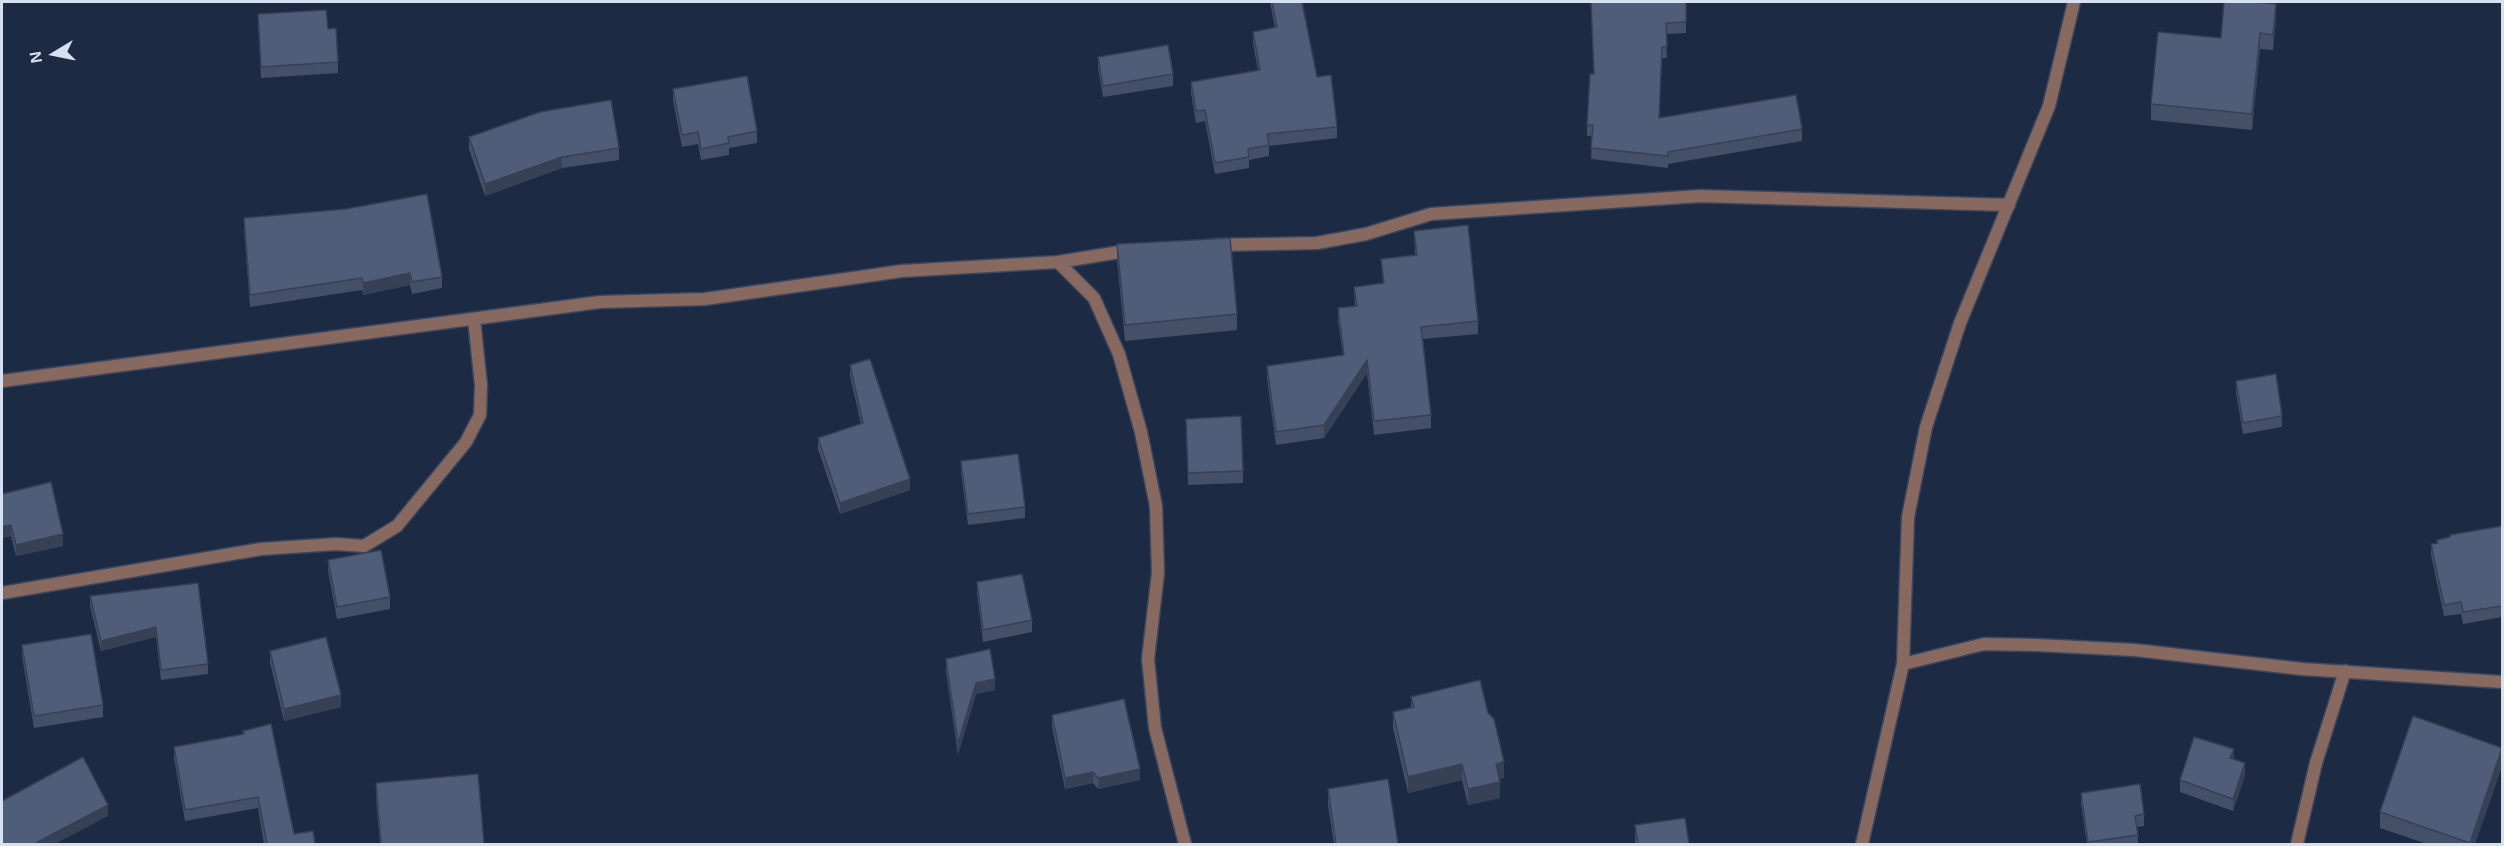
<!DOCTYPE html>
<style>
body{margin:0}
#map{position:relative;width:2504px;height:846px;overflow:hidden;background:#1d2a43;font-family:Helvetica,sans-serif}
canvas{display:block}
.frame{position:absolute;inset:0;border:3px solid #d7e0f0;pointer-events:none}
.north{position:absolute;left:24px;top:24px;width:60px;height:60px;-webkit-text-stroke:4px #1d2a43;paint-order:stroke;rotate:260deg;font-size:16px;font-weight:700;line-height:24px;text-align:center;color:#d7e0f0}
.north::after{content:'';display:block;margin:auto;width:21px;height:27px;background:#d7e0f0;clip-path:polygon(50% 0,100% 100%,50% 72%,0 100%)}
</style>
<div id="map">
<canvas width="2504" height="846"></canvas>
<div class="frame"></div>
<div class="north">N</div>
</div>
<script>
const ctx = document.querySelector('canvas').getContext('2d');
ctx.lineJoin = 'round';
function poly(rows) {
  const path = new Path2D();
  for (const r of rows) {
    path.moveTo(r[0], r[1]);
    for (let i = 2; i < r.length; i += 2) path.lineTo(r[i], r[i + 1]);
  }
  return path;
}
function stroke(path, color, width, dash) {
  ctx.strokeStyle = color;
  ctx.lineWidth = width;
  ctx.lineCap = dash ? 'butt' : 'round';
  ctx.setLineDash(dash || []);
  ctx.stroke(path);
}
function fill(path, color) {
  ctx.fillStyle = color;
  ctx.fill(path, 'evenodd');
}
const minor = poly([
 [1215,245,1317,243,1366,234,1431,214,1700,196,2009,205],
 [1058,262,1094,298,1119,354,1141,432,1156,506,1158,573,1148,659,1155,728,1185,844],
 [2,381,600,302,705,299,902,271,1058,262,1132,250],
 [2,593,261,549,336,544,364,546,397,526,466,442,480,415,481,385,474,319],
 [1903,664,1984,644,2036,645,2135,650,2302,669,2502,682],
 [1862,844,1903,664,1908,517,1926,427,1960,323,2049,106,2074,2],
 [2297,844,2316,763,2345,671]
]);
const wall = poly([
 [1270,2,1302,2,1317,77,1337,127,1337,138,1269,146,1269,156,1249,160,1249,168,1215,174,1205,121,1196,123,1191,93,1191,82,1258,70,1253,44,1253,32,1275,28],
 [1591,2,1686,2,1686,33,1666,34,1667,58,1662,58,1659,118,1802,129,1802,141,1668,164,1668,168,1591,159,1592,136,1587,136,1587,125,1594,74],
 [258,14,328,29,338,62,338,73,261,78],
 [2276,19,2273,50,2260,49,2252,130,2151,120,2151,104,2221,38],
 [1098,57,1173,74,1173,86,1103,97,1098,68],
 [673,89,757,131,757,143,729,148,729,155,701,160,698,144,682,147,673,100],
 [469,137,619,148,619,160,562,168,485,196,469,149],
 [244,218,442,277,442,288,412,294,410,285,363,295,362,290,250,307,244,230],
 [1414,231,1478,321,1478,334,1423,339,1431,415,1431,428,1374,435,1367,373,1324,438,1276,445,1267,379,1267,366,1343,355,1338,321,1338,308,1355,306,1354,287,1383,283,1381,259,1415,255],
 [1117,244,1237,314,1237,330,1125,341,1117,260],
 [850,365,910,490,840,514,818,449,818,438,861,424,850,376],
 [2236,381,2282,416,2282,427,2243,434,2236,392],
 [1186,419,1243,471,1243,483,1188,485],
 [961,461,1025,507,1025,518,968,525,961,472],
 [2,494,63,546,16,556,11,536,2,538],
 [2502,526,2502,617,2463,624,2461,614,2444,616,2431,555,2431,544,2437,543,2437,540],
 [328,560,390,597,390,609,337,619,328,571],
 [977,582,1032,620,1032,632,983,642,977,593],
 [198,583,208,664,208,674,161,680,156,637,101,651,90,606,90,596],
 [22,645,103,705,103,717,34,728,22,656],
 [270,651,341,707,284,721,270,662],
 [946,659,995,690,976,694,958,755,946,671],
 [1411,697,1488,713,1504,778,1500,779,1500,798,1468,805,1462,780,1408,793,1393,728,1393,712,1411,708],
 [1052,715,1140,780,1098,789,1093,783,1065,789,1052,727],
 [243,731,294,834,315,844,264,844,258,808,185,821,174,758,174,747,243,734],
 [2502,766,2475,844,2427,844,2380,828,2380,812],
 [2245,775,2233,811,2180,792,2180,780],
 [376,783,484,844,380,844,376,799],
 [1328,789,1398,844,1334,844,1328,805],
 [2081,793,2144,814,2144,826,2137,827,2138,835,2138,844,2087,844,2081,804],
 [1635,825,1689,844,1635,844]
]);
const shadedWall = poly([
 [2276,4,2276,19,2273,50,2273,35],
 [2260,33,2260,49,2252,130,2252,114],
 [562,157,562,168,485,196,485,184],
 [410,273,410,285,363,295,363,283],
 [1367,360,1367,373,1324,438,1324,425],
 [910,479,910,490,840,514,840,503],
 [11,525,11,536,2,538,2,527],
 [63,534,63,546,16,556,16,545],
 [156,627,156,637,101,651,101,641],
 [995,679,995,690,976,694,958,755,958,743,976,683],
 [341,695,341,707,284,721,284,709],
 [2234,749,2234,760,2230,758],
 [2502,749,2502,766,2475,844,2470,844],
 [1504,762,1504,778,1496,780,1496,764],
 [2245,763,2245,775,2233,811,2233,799],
 [1462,764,1462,780,1408,793,1408,777],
 [1140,769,1140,780,1098,789,1098,778],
 [1093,772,1093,783,1065,789,1065,778],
 [1500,782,1500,798,1468,805,1468,789],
 [108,805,108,816,55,844,34,844]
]);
const building = poly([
 [1272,2,1302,2,1317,77,1331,75,1337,127,1267,134,1269,145,1248,149,1249,157,1215,163,1205,110,1196,111,1191,82,1260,70,1253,32,1277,27,1272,2],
 [1591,2,1686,2,1686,22,1666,23,1667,47,1662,47,1659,118,1796,95,1802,129,1668,152,1668,156,1591,148,1593,125,1587,125,1590,74,1594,74,1591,2],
 [2224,2,2256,2,2276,4,2273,35,2260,33,2252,114,2151,104,2158,32,2221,38,2224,2],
 [326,10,328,29,336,28,338,62,261,67,258,14,326,10],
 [1168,45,1173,74,1103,86,1098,57,1168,45],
 [747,76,757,131,728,137,729,143,701,149,698,132,682,135,673,89,747,76],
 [611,100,619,148,562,157,485,184,469,137,540,112,611,100],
 [427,194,442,277,412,282,410,273,363,283,362,278,250,295,244,218,346,209,427,194],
 [1468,225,1478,321,1421,327,1431,415,1374,421,1367,360,1324,425,1276,432,1267,366,1344,355,1338,308,1357,306,1354,287,1384,283,1381,259,1417,255,1414,231,1468,225],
 [1230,238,1237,314,1125,325,1117,244,1230,238],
 [870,359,910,479,840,503,818,438,863,423,850,365,870,359],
 [2276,374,2282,416,2243,423,2236,381,2276,374],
 [1241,416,1243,471,1188,473,1186,419,1241,416],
 [1018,454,1025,507,968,514,961,461,1018,454],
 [51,482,63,534,16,545,11,525,2,527,2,494,51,482],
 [2502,526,2502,606,2463,612,2461,602,2444,605,2431,544,2438,543,2437,540,2450,537,2450,535,2502,526],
 [381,550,390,597,337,607,328,560,381,550],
 [1022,574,1032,620,983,630,977,582,1022,574],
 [198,583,208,664,161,670,156,627,101,641,90,596,198,583],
 [91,634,103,705,34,716,22,645,91,634],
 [326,637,341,695,284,709,270,651,326,637],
 [990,649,995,679,976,683,958,743,946,659,990,649],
 [1480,680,1488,713,1494,719,1504,762,1496,764,1500,782,1468,789,1462,764,1408,777,1393,712,1414,707,1411,697,1480,680],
 [1124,699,1140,769,1098,778,1093,772,1065,778,1052,715,1124,699],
 [2413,716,2502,748,2470,843,2380,812,2413,716],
 [271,724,294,834,313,831,315,844,267,844,258,797,185,810,174,747,244,734,243,731,271,724],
 [2194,737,2234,749,2230,758,2245,763,2233,799,2180,780,2194,737],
 [83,757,108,805,34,844,2,844,2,801,83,757],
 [478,774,484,844,381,844,376,783,478,774],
 [1388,779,1398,844,1336,844,1328,789,1388,779],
 [2140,784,2144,814,2135,816,2138,835,2088,842,2081,793,2140,784],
 [1685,818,1689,844,1638,844,1635,825,1685,818]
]);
stroke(minor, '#3b475f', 15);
stroke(minor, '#876960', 12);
fill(wall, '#445068');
fill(shadedWall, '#374155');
fill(building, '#4f5d79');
stroke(building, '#374155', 1.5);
</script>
